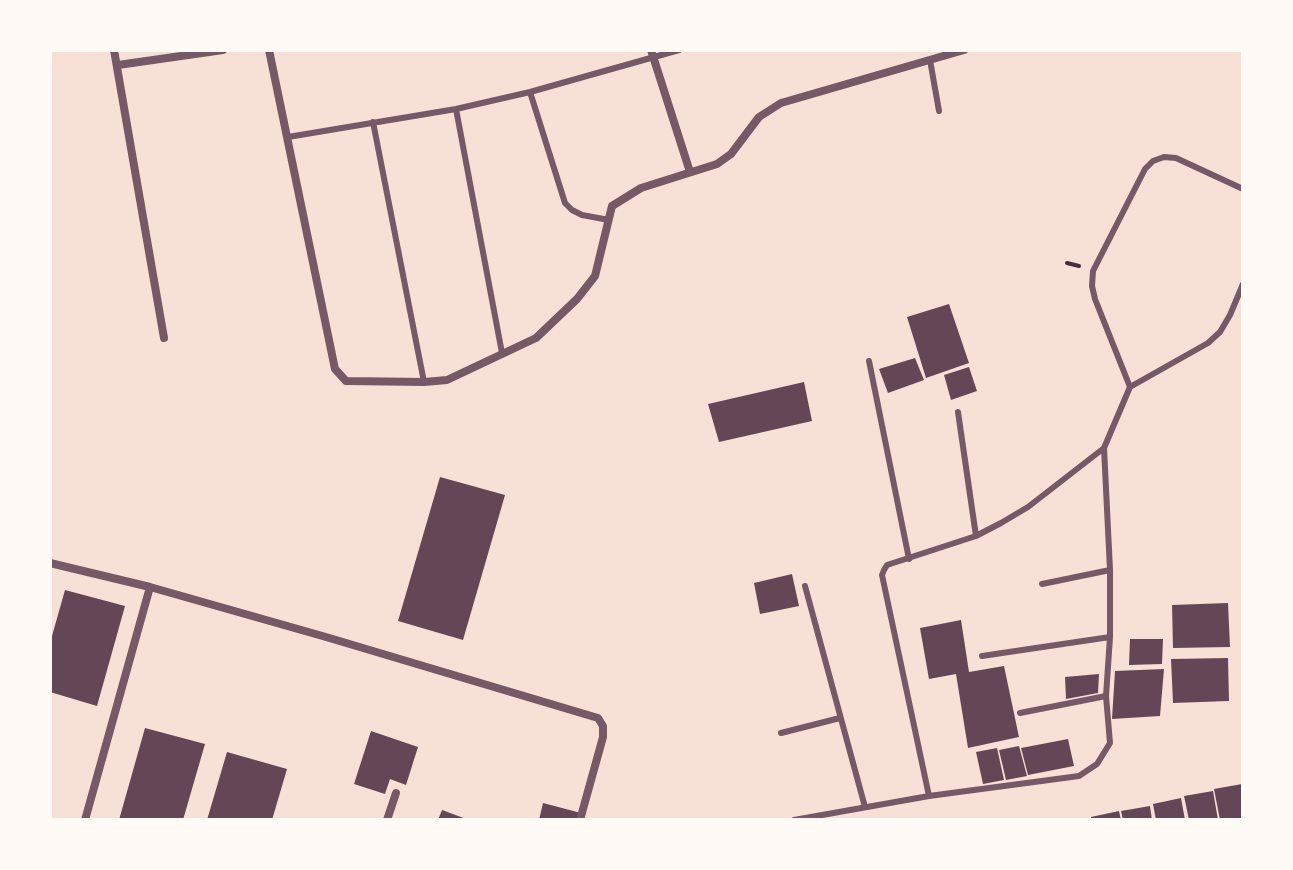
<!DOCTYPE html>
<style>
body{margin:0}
#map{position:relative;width:1293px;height:870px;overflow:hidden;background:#f7e1d7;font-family:"Playfair Display",serif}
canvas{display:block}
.frame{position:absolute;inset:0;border:52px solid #fffaf5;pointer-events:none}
</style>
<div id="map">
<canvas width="1293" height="870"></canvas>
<div class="frame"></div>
</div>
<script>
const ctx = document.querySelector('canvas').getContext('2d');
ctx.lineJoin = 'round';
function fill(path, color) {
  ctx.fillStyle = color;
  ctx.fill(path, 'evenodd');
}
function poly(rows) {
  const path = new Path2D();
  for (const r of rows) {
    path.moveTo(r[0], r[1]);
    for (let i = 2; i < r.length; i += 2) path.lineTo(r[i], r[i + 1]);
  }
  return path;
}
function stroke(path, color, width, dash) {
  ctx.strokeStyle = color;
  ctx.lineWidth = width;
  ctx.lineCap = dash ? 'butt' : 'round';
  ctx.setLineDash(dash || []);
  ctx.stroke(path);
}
const building = poly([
 [949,304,969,363,926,378,907,317],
 [915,358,924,380,888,393,879,369],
 [969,367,977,391,951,400,944,375],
 [804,382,812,421,719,442,708,404],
 [440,477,505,495,463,640,398,621],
 [792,574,799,606,760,614,754,583],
 [65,590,125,606,97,706,50,692,50,643],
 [1228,603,1230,647,1173,648,1172,605],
 [961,620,969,672,1004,666,1019,737,968,748,956,674,929,679,920,628],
 [1130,639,1163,639,1162,664,1129,665],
 [1228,658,1229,701,1173,703,1171,659],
 [1164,669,1160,716,1112,719,1115,671],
 [1099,674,1098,693,1066,699,1065,677],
 [145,728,205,744,183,820,119,820],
 [371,731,418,747,406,785,390,779,385,794,354,784],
 [1068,739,1074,766,1028,775,1021,748],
 [1019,746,1027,776,1006,780,999,750],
 [997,748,1004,780,983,784,976,752],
 [227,752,287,769,272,820,207,820],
 [1242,784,1243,820,1220,820,1214,789],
 [1213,791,1218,820,1189,820,1184,796],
 [1181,798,1185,820,1156,820,1153,804],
 [543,803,581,813,579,820,539,820],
 [1150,806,1152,820,1123,820,1121,811],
 [442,810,469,820,438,820],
 [1119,811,1121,820,1091,820,1091,817]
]);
const path = poly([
 [1067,263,1079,266]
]);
const service = poly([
 [930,60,939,111],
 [530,92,565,203,572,210,582,215,609,220],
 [456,109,502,353],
 [373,122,424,382],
 [288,137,456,109,530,92,679,50],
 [869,361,909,559],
 [1130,387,1095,299,1092,286,1093,271,1145,169,1153,161,1164,157,1176,158,1243,189],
 [958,412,976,536],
 [1042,584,1110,570],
 [805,586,865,807],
 [982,656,1110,637],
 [1020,713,1106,696],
 [781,733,840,718],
 [929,796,882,575,884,570,887,565,976,536,1001,523,1028,507,1104,448,1130,387,1208,343,1220,332,1230,315,1243,284],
 [794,820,929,796,1079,776,1097,764,1110,743,1106,696,1110,637,1110,570,1104,448]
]);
const minor = poly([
 [114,50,164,338],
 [269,50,335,369,346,381,424,382,447,380,536,338,577,299,595,276,612,206,641,188,717,164,731,154,759,117,781,103,964,50],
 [651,50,690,172],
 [118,65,223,50],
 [50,563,150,587,326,637,598,718,603,726,603,737,580,820],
 [85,820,150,587],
 [387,820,396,793]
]);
fill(building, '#644757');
stroke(path, '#4a2c40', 4);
stroke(service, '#755966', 6);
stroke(minor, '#755966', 8);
</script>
